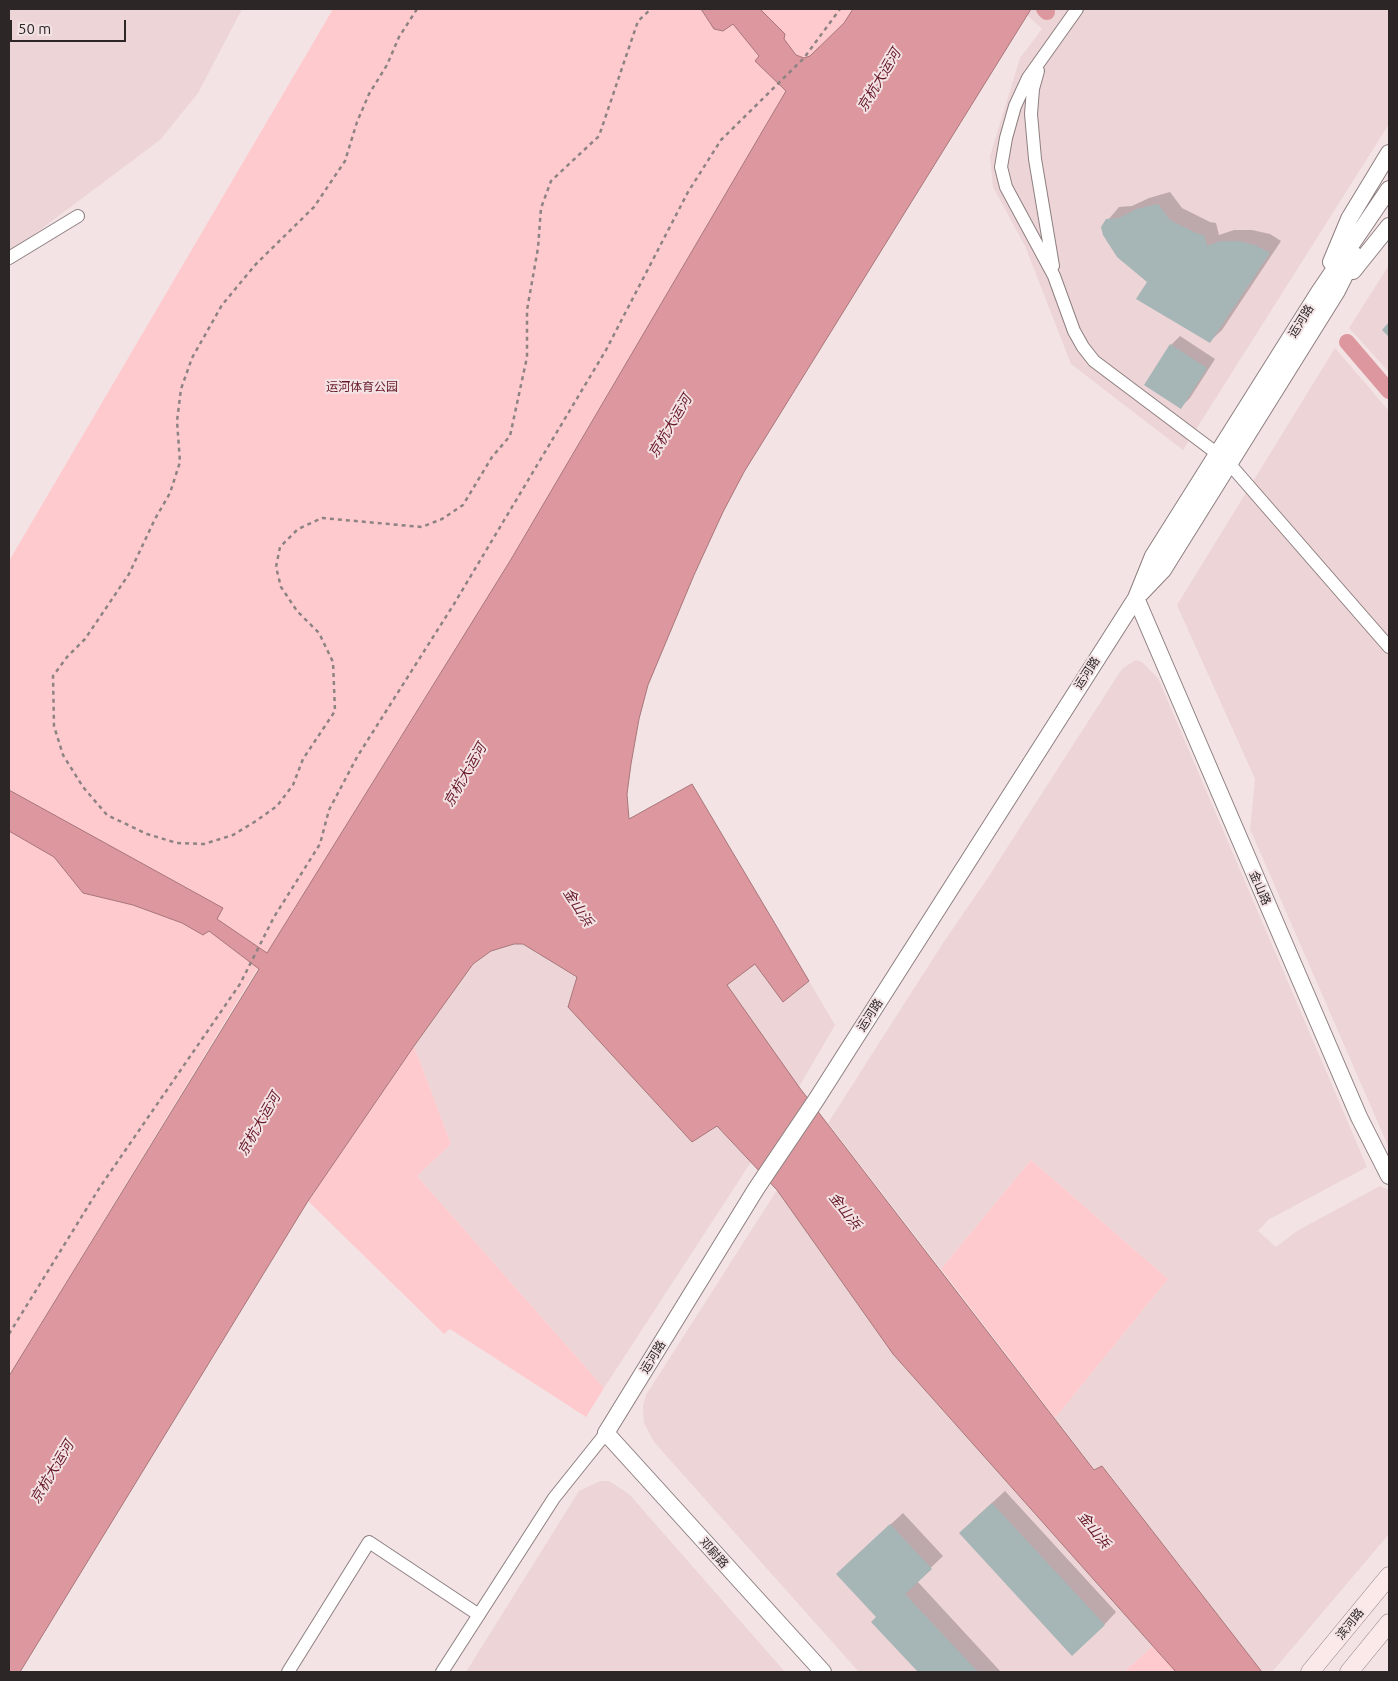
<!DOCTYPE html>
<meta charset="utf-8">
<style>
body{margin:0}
#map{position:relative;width:1398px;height:1681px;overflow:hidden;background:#f3e3e4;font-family:Ubuntu,sans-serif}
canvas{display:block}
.frame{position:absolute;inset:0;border:10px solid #2c2626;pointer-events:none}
.scale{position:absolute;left:10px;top:20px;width:116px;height:22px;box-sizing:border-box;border:2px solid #2c2626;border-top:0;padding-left:6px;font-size:15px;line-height:18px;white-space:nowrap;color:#2c2626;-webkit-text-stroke:4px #f3e3e4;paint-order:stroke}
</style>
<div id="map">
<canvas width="1398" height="1681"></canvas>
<div class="frame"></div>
<div class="scale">50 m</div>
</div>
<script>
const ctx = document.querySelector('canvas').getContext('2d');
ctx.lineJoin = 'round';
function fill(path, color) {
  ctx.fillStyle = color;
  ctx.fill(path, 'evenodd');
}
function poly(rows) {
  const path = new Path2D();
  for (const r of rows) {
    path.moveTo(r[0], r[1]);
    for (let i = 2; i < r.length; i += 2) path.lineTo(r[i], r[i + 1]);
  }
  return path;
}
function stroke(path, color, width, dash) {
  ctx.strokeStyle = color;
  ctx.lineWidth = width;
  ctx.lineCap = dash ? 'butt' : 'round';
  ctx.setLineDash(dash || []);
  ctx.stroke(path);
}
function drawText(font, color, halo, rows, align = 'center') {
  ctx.font = font + ' Ubuntu,"Noto Sans SC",sans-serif';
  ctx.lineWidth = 4;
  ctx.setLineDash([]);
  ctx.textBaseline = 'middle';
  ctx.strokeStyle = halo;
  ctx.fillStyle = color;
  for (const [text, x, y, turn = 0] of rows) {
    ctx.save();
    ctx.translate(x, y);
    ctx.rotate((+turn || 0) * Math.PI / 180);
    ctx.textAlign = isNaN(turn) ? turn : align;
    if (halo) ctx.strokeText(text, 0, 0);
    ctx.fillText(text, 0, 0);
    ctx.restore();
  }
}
const built = poly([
 [9,9,242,9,198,93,160,140,9,253],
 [1031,9,1389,9,1389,124,1183,450,1071,364,1025,246,993,187,990,156,1020,58,1042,29,1027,15],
 [1389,265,1389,372,1349,328],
 [1335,348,1389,411,1389,1148,1250,829,1255,779,1177,605],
 [1136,660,1142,662,1158,678,1367,1167,1268,1220,1258,1231,1276,1247,1297,1231,1380,1186,1389,1190,1389,1534,1272,1672,1262,1672,1103,1466,1095,1470,1055,1418,1168,1279,1031,1160,941,1269,828,1123,943,943,987,879,1118,675,1123,668],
 [514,944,523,944,578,977,692,1142,717,1126,751,1162,604,1388,417,1176,451,1144,414,1046,473,964,491,951],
 [755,963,783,1001,809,981,835,1025,799,1087,726,985],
 [777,1190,893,1354,1153,1646,1124,1672,859,1672,654,1442,644,1423,643,1406,646,1395],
 [600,1481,609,1481,629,1494,785,1672,466,1672,579,1491]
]);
const green = poly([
 [333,9,853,9,844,23,810,56,786,91,510,561,267,953,12,1371,9,1370,9,561],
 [414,1046,451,1144,417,1176,604,1388,586,1417,450,1329,444,1334,308,1201],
 [1031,1160,1168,1279,1055,1418,941,1269],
 [1153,1646,1176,1672,1124,1672]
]);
const water = poly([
 [701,9,760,9,785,34,784,39,796,55,804,58,810,56,844,23,853,9,1031,9,744,472,723,512,694,575,648,685,639,719,631,764,627,794,629,819,692,784,809,981,783,1002,755,964,727,985,799,1087,1094,1470,1102,1466,1262,1672,1176,1672,893,1354,777,1190,717,1126,692,1142,568,1007,577,977,523,944,514,944,491,951,473,964,414,1046,308,1201,20,1672,9,1672,9,1376,259,969,209,931,203,935,182,923,133,905,83,893,54,857,9,831,9,790,223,908,217,919,267,953,510,561,786,91,755,61,759,56,733,24,723,31,714,29,701,9]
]);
const shadow = poly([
 [1170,192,1182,208,1210,222,1216,223,1219,235,1234,230,1252,230,1270,234,1281,241,1222,330,1209,342,1149,281,1118,256,1107,241,1102,227,1119,207,1132,206,1149,198],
 [1180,336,1215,359,1190,398,1181,407,1171,345],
 [1005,1491,1116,1612,1104,1625,972,1521],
 [903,1513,943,1556,917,1581,1001,1672,920,1672,873,1622,878,1617,850,1562]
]);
const canal = poly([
 [1044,9,1047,12],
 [1347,342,1389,391]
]);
const building = poly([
 [1158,204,1170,220,1198,234,1204,235,1207,246,1221,241,1239,241,1257,246,1270,253,1210,343,1136,299,1147,282,1117,257,1103,235,1101,227,1106,219,1119,218,1136,209],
 [1389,322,1389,337,1382,330],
 [1170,344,1207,368,1181,409,1144,385],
 [992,1503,1105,1625,1072,1656,959,1533],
 [890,1524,932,1569,905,1594,978,1672,918,1672,871,1622,876,1617,836,1574]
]);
const path = poly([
 [417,9,399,37,387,65,369,94,357,122,345,161,314,207,256,264,222,305,192,358,181,389,177,421,180,462,170,493,155,519,129,574,85,639,67,657,53,676,54,726,63,755,83,787,107,815,147,834,177,843,204,844,233,835,256,821,277,806,293,785,303,759,335,711,333,662,319,633,297,611,281,587,276,567,280,547,298,529,322,518,422,527,442,519,463,505,492,457,510,436,527,357,527,310,538,248,541,208,551,181,599,136,638,21,651,9],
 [9,1334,100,1187,240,984,274,917,320,844,329,810,357,757,454,604,606,350,688,192,721,140,804,58,840,9]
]);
const minor = poly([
 [1077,9,1028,78,1015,106,1006,138,1001,167,1006,187,1054,276,1074,331,1083,347,1094,361,1227,461,1389,647],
 [1038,71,1033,89,1031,114,1035,159,1053,266],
 [9,258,78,216],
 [288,1672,369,1542,479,1615],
 [442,1672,554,1498,606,1433]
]);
const tertiary = poly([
 [1331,262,1349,219,1389,153],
 [1353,271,1389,226],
 [1141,593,1163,570,1337,291,1355,255],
 [1136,598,1359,1117,1389,1176],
 [823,1672,606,1433,756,1189,816,1100,1136,598,1153,556,1319,292,1389,189]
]);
const secondary = poly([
 [1310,1672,1389,1576],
 [1349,1672,1389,1623]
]);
const streetNames = [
 ["运河路",1301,321,-58],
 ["运河路",1087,673,-57],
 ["金山路",1260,888,67],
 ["运河路",870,1015,-57],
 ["运河路",653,1357,-58],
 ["邓尉路",714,1553,48],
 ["滨河路",1350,1624,-51]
];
const parkNames = [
 ["运河体育公园",362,387]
];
const waterNames = [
 ["京杭大运河",879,80,-59],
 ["京杭大运河",670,426,-59],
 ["京杭大运河",465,775,-60],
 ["金山浜",578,907,57],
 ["京杭大运河",259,1124,-60],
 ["金山浜",845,1211,52],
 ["京杭大运河",52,1472,-59],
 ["金山浜",1094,1530,51]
];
fill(built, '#edd4d6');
fill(green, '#ffcace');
fill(water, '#dc989e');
stroke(water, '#a7767a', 1);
fill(shadow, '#0003');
stroke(canal, '#dc989e', 16);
fill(building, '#a6b6b6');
stroke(minor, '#8e7f80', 14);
stroke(tertiary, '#8e7f80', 18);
stroke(secondary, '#8e7f80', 19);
stroke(path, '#8e8383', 2.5, [4, 4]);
stroke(minor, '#fff', 12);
stroke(tertiary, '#fff', 16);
stroke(secondary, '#fbe9ea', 18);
drawText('12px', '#2c2626', '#f3e3e4', streetNames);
drawText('12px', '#671828', '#f3e3e4', parkNames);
drawText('italic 14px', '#671828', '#f3e3e4', waterNames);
</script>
